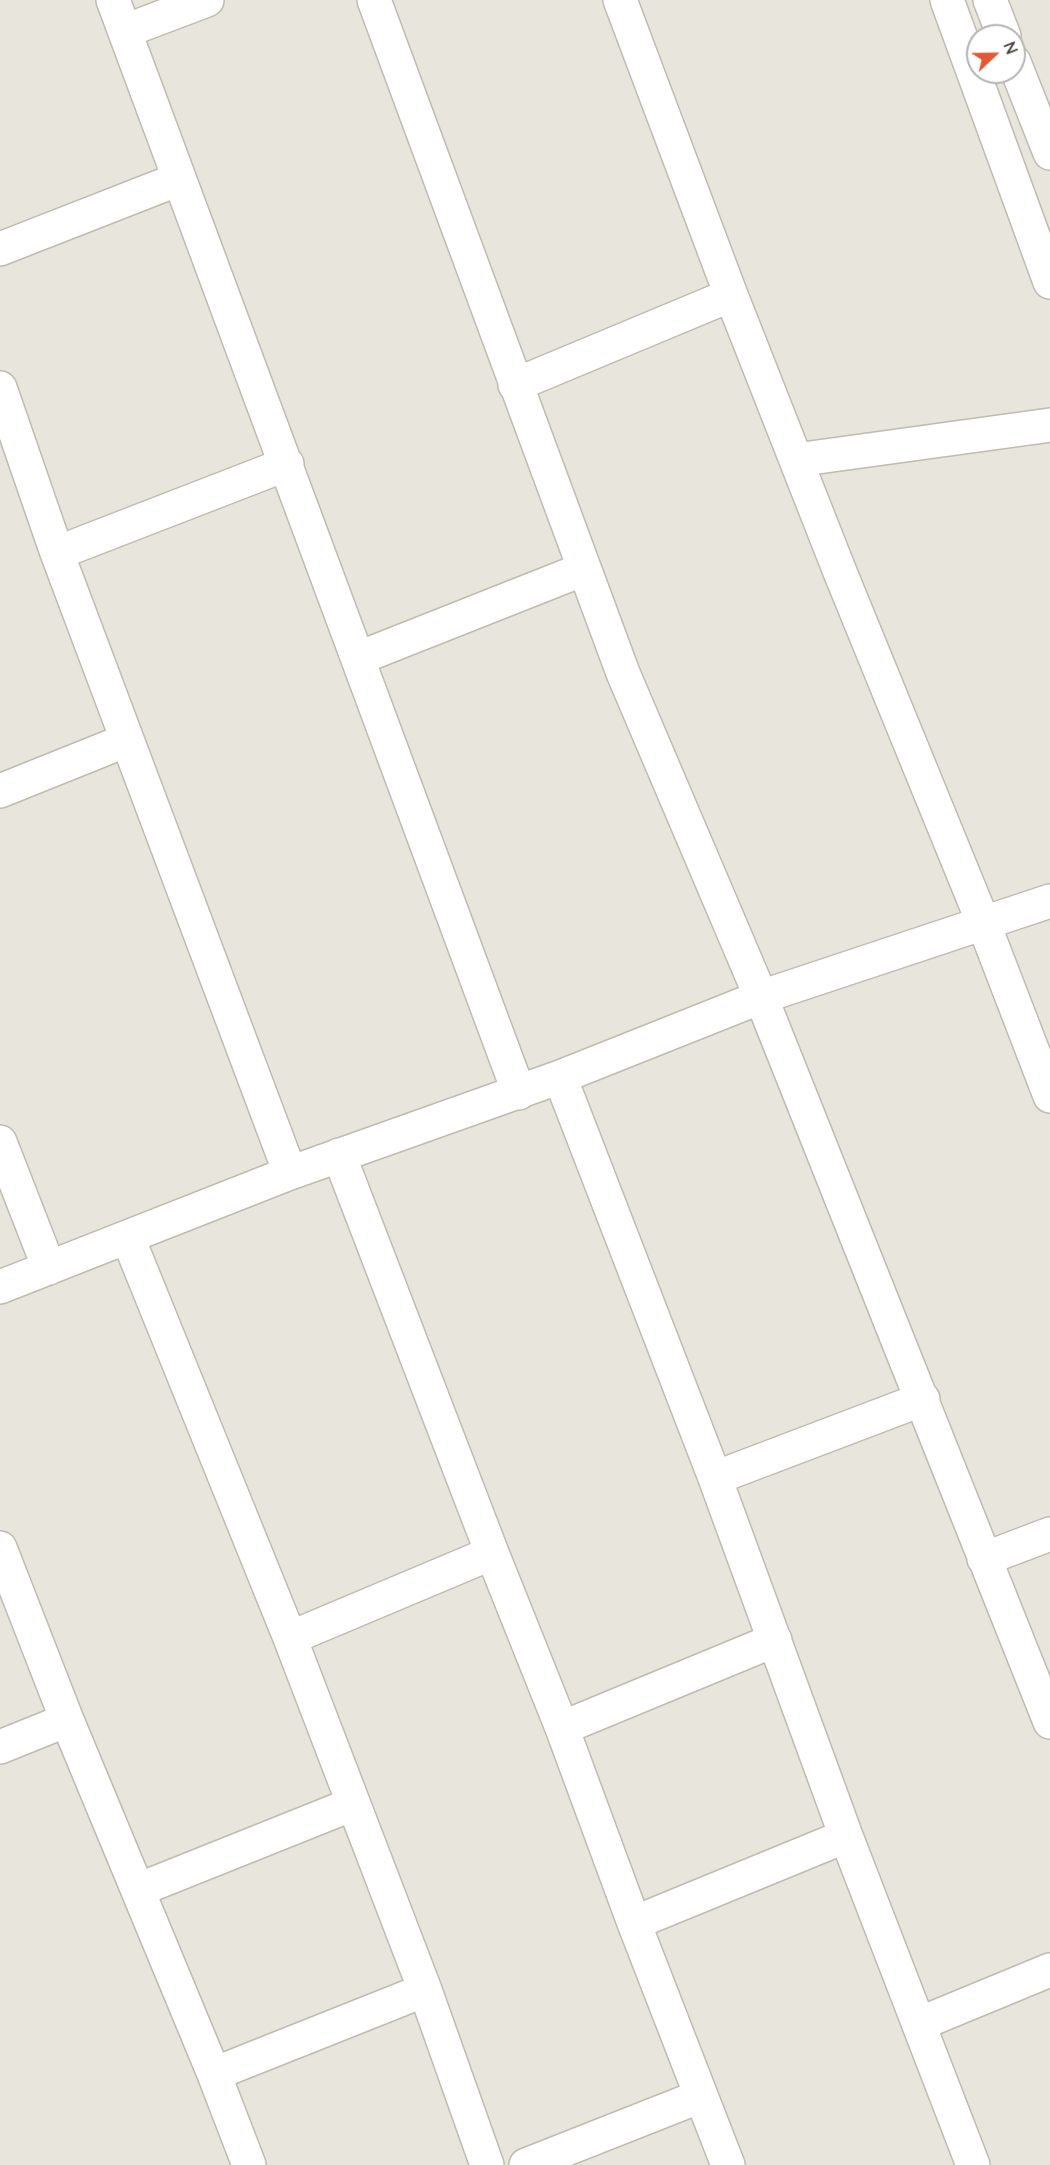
<!DOCTYPE html>
<style>
body{margin:0}
#map{position:relative;width:1050px;height:2165px;overflow:hidden;background:#f5f3ed;font-family:Quicksand,sans-serif}
canvas{display:block}
.north{position:absolute;left:966px;top:24px;width:60px;height:60px;box-sizing:border-box;background:#fff;border:2px solid #b6b4b1;border-radius:50%;rotate:68deg;font-size:16px;font-weight:700;line-height:24px;text-align:center;color:#49443b}
.north::after{content:'';display:block;margin:auto;width:21px;height:27px;background:#e35936;clip-path:polygon(50% 0,100% 100%,50% 72%,0 100%)}
</style>
<div id="map">
<canvas width="1050" height="2165"></canvas>
<div class="north">N</div>
</div>
<script>
const ctx = document.querySelector('canvas').getContext('2d');
ctx.lineJoin = 'round';
function fill(path, color) {
  ctx.fillStyle = color;
  ctx.fill(path, 'evenodd');
}
function poly(rows) {
  const path = new Path2D();
  for (const r of rows) {
    path.moveTo(r[0], r[1]);
    for (let i = 2; i < r.length; i += 2) path.lineTo(r[i], r[i + 1]);
  }
  return path;
}
function stroke(path, color, width, dash) {
  ctx.strokeStyle = color;
  ctx.lineWidth = width;
  ctx.lineCap = dash ? 'butt' : 'round';
  ctx.setLineDash(dash || []);
  ctx.stroke(path);
}
const residential = poly([
 [0,0,1050,0,1050,2165,0,2165],
 [978,36,1014,36,1014,72,978,72]
]);
const minor = poly([
 [113,0,519,1093],
 [374,0,623,673,761,997,1050,1722],
 [620,0,731,295,840,572,983,922,1050,1096],
 [947,0,1050,282],
 [990,0,1004,36],
 [125,31,207,0],
 [1014,62,1050,153],
 [0,249,179,179],
 [515,385,731,295],
 [0,388,57,553,290,1173],
 [796,460,1050,425],
 [57,553,287,464],
 [359,658,584,569],
 [0,791,127,740],
 [560,1077,715,1478,846,1836,973,2165],
 [0,1142,49,1268],
 [339,1155,492,1553,562,1728,634,1923,728,2165],
 [128,1238,290,1638,425,1990,487,2165],
 [0,1287,290,1173,560,1077,761,997,1050,901],
 [715,1478,923,1399],
 [0,1548,67,1720,214,2074,249,2165],
 [984,1559,1050,1534],
 [290,1638,492,1553],
 [562,1728,775,1640],
 [0,1747,67,1720],
 [138,1890,353,1804],
 [634,1923,846,1836],
 [919,2024,1050,1970],
 [214,2074,425,1990],
 [526,2165,701,2096]
]);
fill(residential, '#e8e5dc');
stroke(minor, '#c0bbb0', 36);
stroke(minor, '#fff', 33);
</script>
